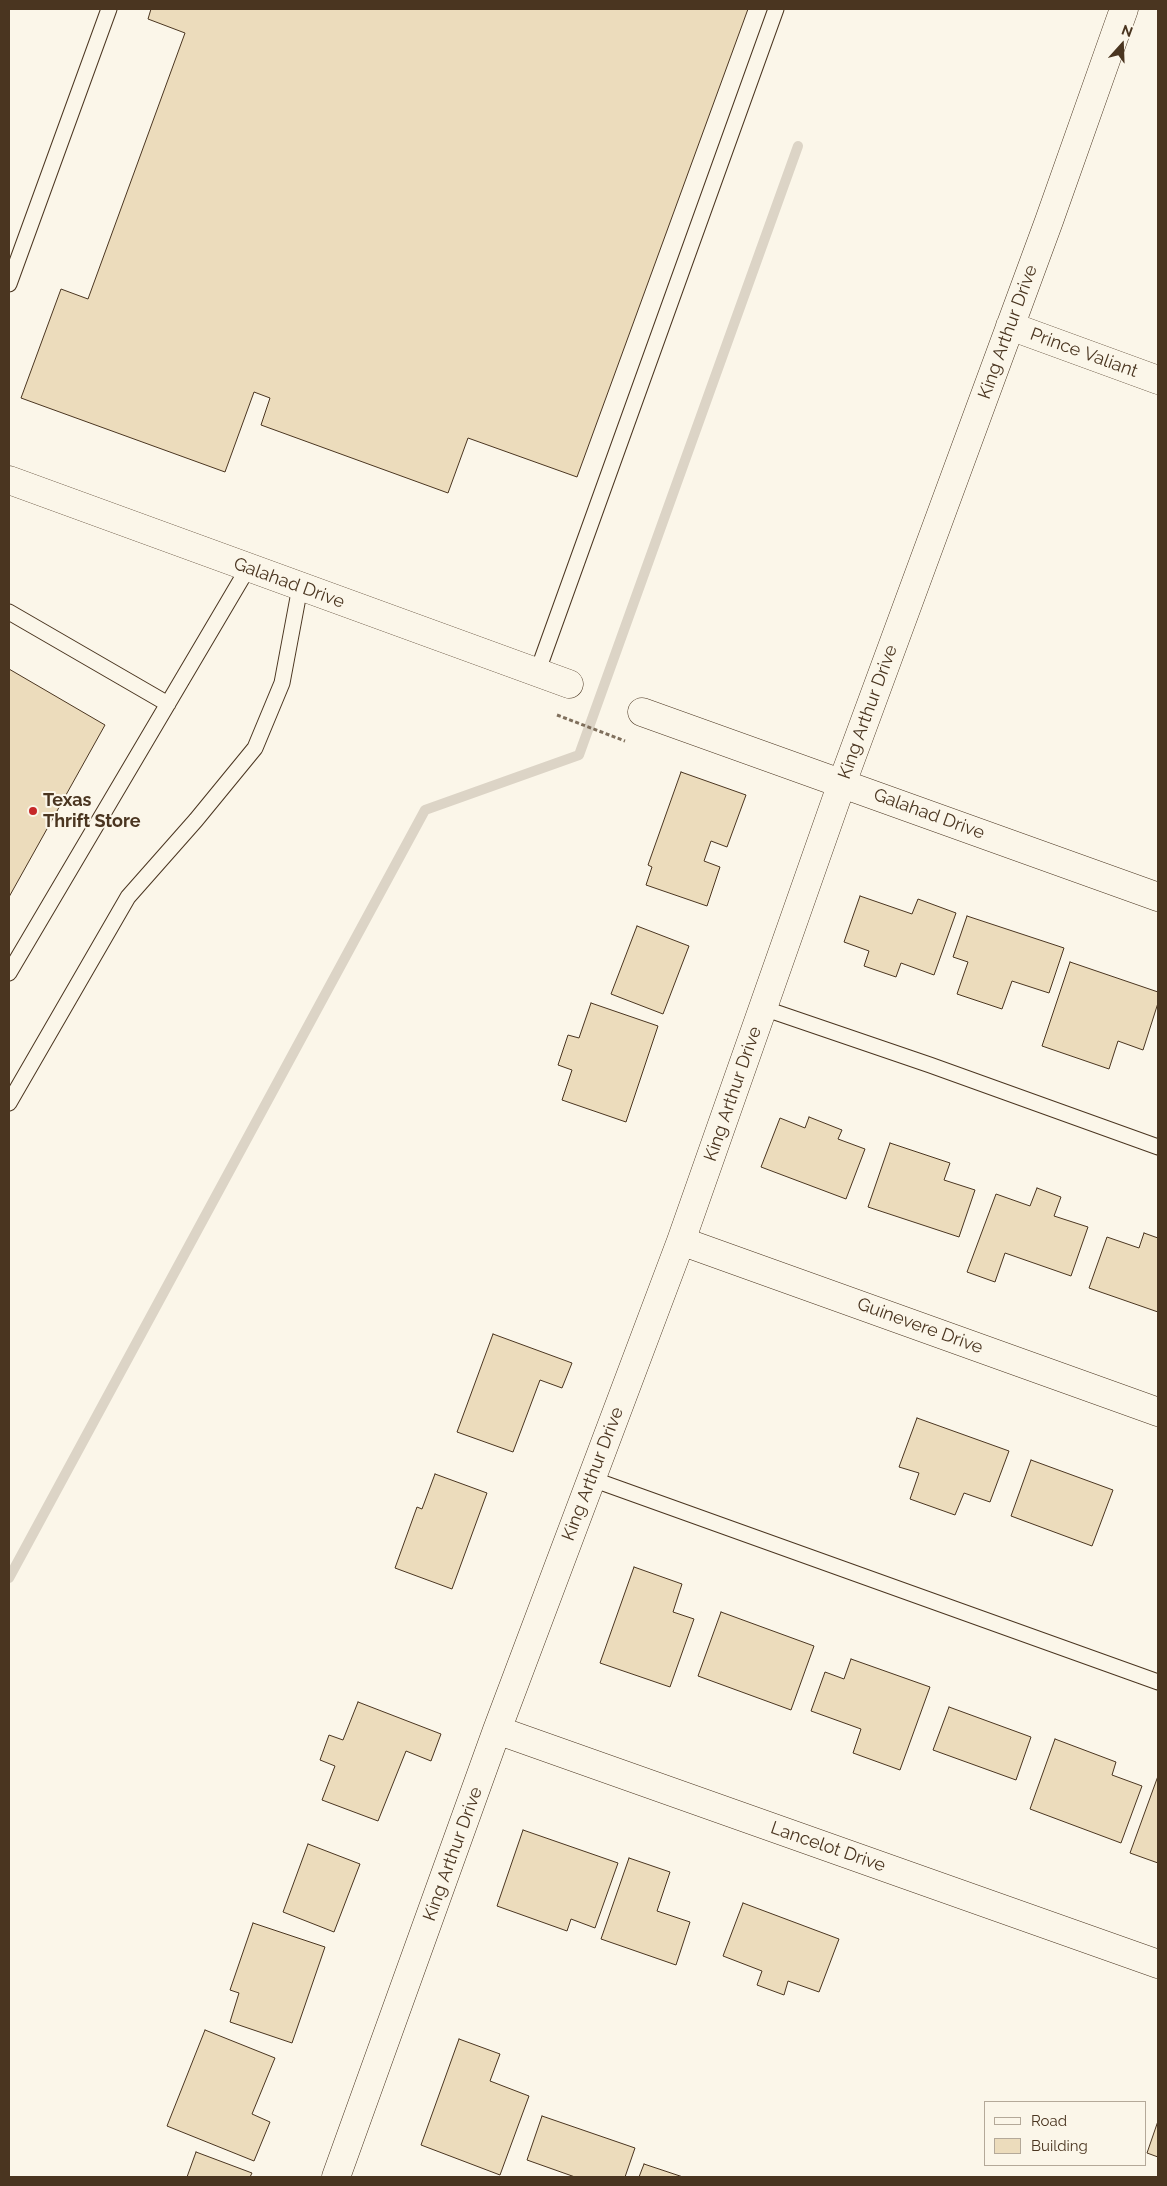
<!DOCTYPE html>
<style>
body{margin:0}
#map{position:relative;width:1167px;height:2186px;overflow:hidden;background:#fbf6e9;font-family:Raleway,sans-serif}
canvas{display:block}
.frame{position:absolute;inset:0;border:10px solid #4a3520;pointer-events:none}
.legend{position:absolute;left:984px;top:2101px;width:162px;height:65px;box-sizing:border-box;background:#fbf6e9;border:1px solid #b4a999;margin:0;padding:6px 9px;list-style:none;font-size:15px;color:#4a3520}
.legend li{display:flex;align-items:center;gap:10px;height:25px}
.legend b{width:25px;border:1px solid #b4a999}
.north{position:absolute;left:1097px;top:20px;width:50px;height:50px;-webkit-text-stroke:4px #fbf6e9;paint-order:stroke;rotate:20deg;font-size:14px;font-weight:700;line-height:20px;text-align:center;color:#4a3520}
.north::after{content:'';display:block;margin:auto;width:18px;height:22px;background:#4a3520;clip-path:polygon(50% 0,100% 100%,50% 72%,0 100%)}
</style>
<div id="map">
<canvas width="1167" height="2186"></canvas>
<div class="frame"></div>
<ul class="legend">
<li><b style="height:6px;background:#fbf6e9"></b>Road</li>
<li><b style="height:14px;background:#ecdcbc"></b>Building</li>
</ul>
<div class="north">N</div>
</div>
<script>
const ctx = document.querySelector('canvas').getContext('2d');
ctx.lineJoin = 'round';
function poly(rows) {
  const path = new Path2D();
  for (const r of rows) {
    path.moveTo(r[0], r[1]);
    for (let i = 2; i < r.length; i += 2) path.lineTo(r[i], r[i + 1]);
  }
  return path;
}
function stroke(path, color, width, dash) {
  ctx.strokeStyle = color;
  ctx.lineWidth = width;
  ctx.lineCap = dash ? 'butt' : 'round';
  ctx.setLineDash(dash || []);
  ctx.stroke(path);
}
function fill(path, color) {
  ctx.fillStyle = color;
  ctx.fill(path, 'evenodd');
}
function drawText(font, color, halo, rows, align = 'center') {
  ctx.font = font + ' Raleway,sans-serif';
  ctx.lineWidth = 4;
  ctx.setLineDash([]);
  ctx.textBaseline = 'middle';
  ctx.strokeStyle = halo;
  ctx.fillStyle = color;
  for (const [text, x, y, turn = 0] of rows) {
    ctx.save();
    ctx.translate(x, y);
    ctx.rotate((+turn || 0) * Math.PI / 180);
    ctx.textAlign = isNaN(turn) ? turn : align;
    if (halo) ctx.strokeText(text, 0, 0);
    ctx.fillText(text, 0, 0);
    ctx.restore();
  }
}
const stream = poly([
 [9,1578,425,810,579,755,798,146]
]);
const building = poly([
 [151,9,748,9,577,477,468,438,448,493,261,425,270,398,254,392,225,472,21,398,61,289,88,299,185,33,148,19,151,9],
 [9,669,105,725,9,897,9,669],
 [681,772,746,795,727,847,711,841,704,861,720,867,707,906,646,885,652,867,648,865,681,772],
 [860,896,912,914,918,899,956,913,934,975,901,963,896,977,864,966,869,951,844,942,860,896],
 [967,916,1064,948,1049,993,1012,981,1002,1009,957,994,968,962,953,957,967,916],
 [637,926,689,946,663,1014,611,994,637,926],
 [1070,962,1158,992,1158,1003,1143,1050,1118,1041,1109,1069,1042,1046,1070,962],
 [591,1003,658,1026,626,1122,562,1100,572,1070,558,1065,568,1035,579,1038,591,1003],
 [809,1117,842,1130,838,1139,865,1149,846,1199,761,1167,780,1118,805,1128,809,1117],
 [890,1143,950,1163,944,1180,975,1190,959,1237,868,1207,890,1143],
 [1037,1188,1061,1197,1054,1216,1088,1227,1071,1276,1005,1253,995,1282,967,1272,996,1194,1030,1206,1037,1188],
 [1144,1233,1158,1238,1158,1312,1089,1288,1107,1237,1139,1248,1144,1233],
 [493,1334,572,1363,562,1388,540,1380,513,1452,457,1432,493,1334],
 [917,1418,1009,1451,990,1502,964,1493,955,1515,910,1499,919,1473,899,1467,917,1418],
 [1031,1460,1113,1490,1092,1546,1011,1516,1031,1460],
 [435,1474,487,1493,452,1589,395,1568,417,1507,422,1509,435,1474],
 [634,1567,682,1584,673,1612,694,1619,670,1687,600,1663,634,1567],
 [721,1612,814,1646,791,1710,698,1676,721,1612],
 [851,1659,930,1687,900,1770,853,1753,861,1729,811,1711,825,1672,844,1679,851,1659],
 [358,1702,441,1734,431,1761,406,1751,378,1821,322,1800,335,1766,320,1760,329,1735,343,1740,358,1702],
 [949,1707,1031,1737,1016,1780,933,1750,949,1707],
 [1055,1739,1116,1762,1112,1775,1142,1786,1121,1843,1030,1809,1055,1739],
 [1158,1776,1158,1863,1130,1853,1158,1776],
 [523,1830,618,1863,595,1928,571,1919,567,1931,497,1906,523,1830],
 [308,1844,360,1864,334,1932,283,1912,308,1844],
 [629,1858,670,1872,657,1911,690,1922,676,1965,601,1939,629,1858],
 [743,1903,839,1939,819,1992,788,1981,784,1995,757,1985,762,1971,723,1956,743,1903],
 [253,1923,325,1947,292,2043,230,2022,239,1993,230,1990,253,1923],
 [205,2030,275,2058,252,2114,270,2122,254,2161,167,2126,205,2030],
 [459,2039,500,2054,490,2081,529,2096,500,2175,421,2145,459,2039],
 [542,2116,635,2148,625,2177,575,2177,527,2160,542,2116],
 [1158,2121,1158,2157,1147,2153,1158,2121],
 [196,2152,252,2173,250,2177,187,2177,196,2152],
 [644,2164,683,2177,639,2177,644,2164]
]);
const path = poly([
 [557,715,625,741]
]);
const lane = poly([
 [9,284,109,9],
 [9,612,168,704],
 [537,673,776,9],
 [9,973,248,568],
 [763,1008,930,1065,1158,1147],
 [9,1103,128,897,196,820,255,748,282,683,300,587],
 [592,1479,1158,1682]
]);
const street = poly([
 [1010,326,1158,380],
 [9,480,569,684],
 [642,712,1158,897],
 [681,1241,1158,1412],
 [497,1730,1158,1964],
 [336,2177,497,1730,681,1241,842,783,1049,221,1124,9]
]);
const markers = [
 [33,811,5,"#c62828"]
];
const streetNames = [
 ["King Arthur Drive",1008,332,-70],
 ["Prince Valiant",1084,353,20],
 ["Galahad Drive",289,583,20],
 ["King Arthur Drive",868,712,-70],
 ["Galahad Drive",929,814,20],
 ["King Arthur Drive",733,1094,-71],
 ["Guinevere Drive",920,1326,20],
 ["King Arthur Drive",593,1474,-69],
 ["Lancelot Drive",828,1847,19],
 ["King Arthur Drive",453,1854,-70]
];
const poiNames = [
 ["Texas",43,801],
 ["Thrift Store",43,822]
];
stroke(stream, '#dcd4c6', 10);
fill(building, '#ecdcbc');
stroke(building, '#4a3520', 1);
stroke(lane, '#4a3520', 17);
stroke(street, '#4a3520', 29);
stroke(path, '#7f6f5c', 3, [4, 2.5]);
stroke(lane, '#fbf6e9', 15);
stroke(street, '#fbf6e9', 28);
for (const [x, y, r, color] of markers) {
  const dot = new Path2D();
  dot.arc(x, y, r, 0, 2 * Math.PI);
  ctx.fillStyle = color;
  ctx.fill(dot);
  stroke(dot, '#fbf6e9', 2);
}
drawText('18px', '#4a3520', '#fbf6e9', streetNames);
drawText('bold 18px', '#4a3520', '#fbf6e9', poiNames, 'left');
</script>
